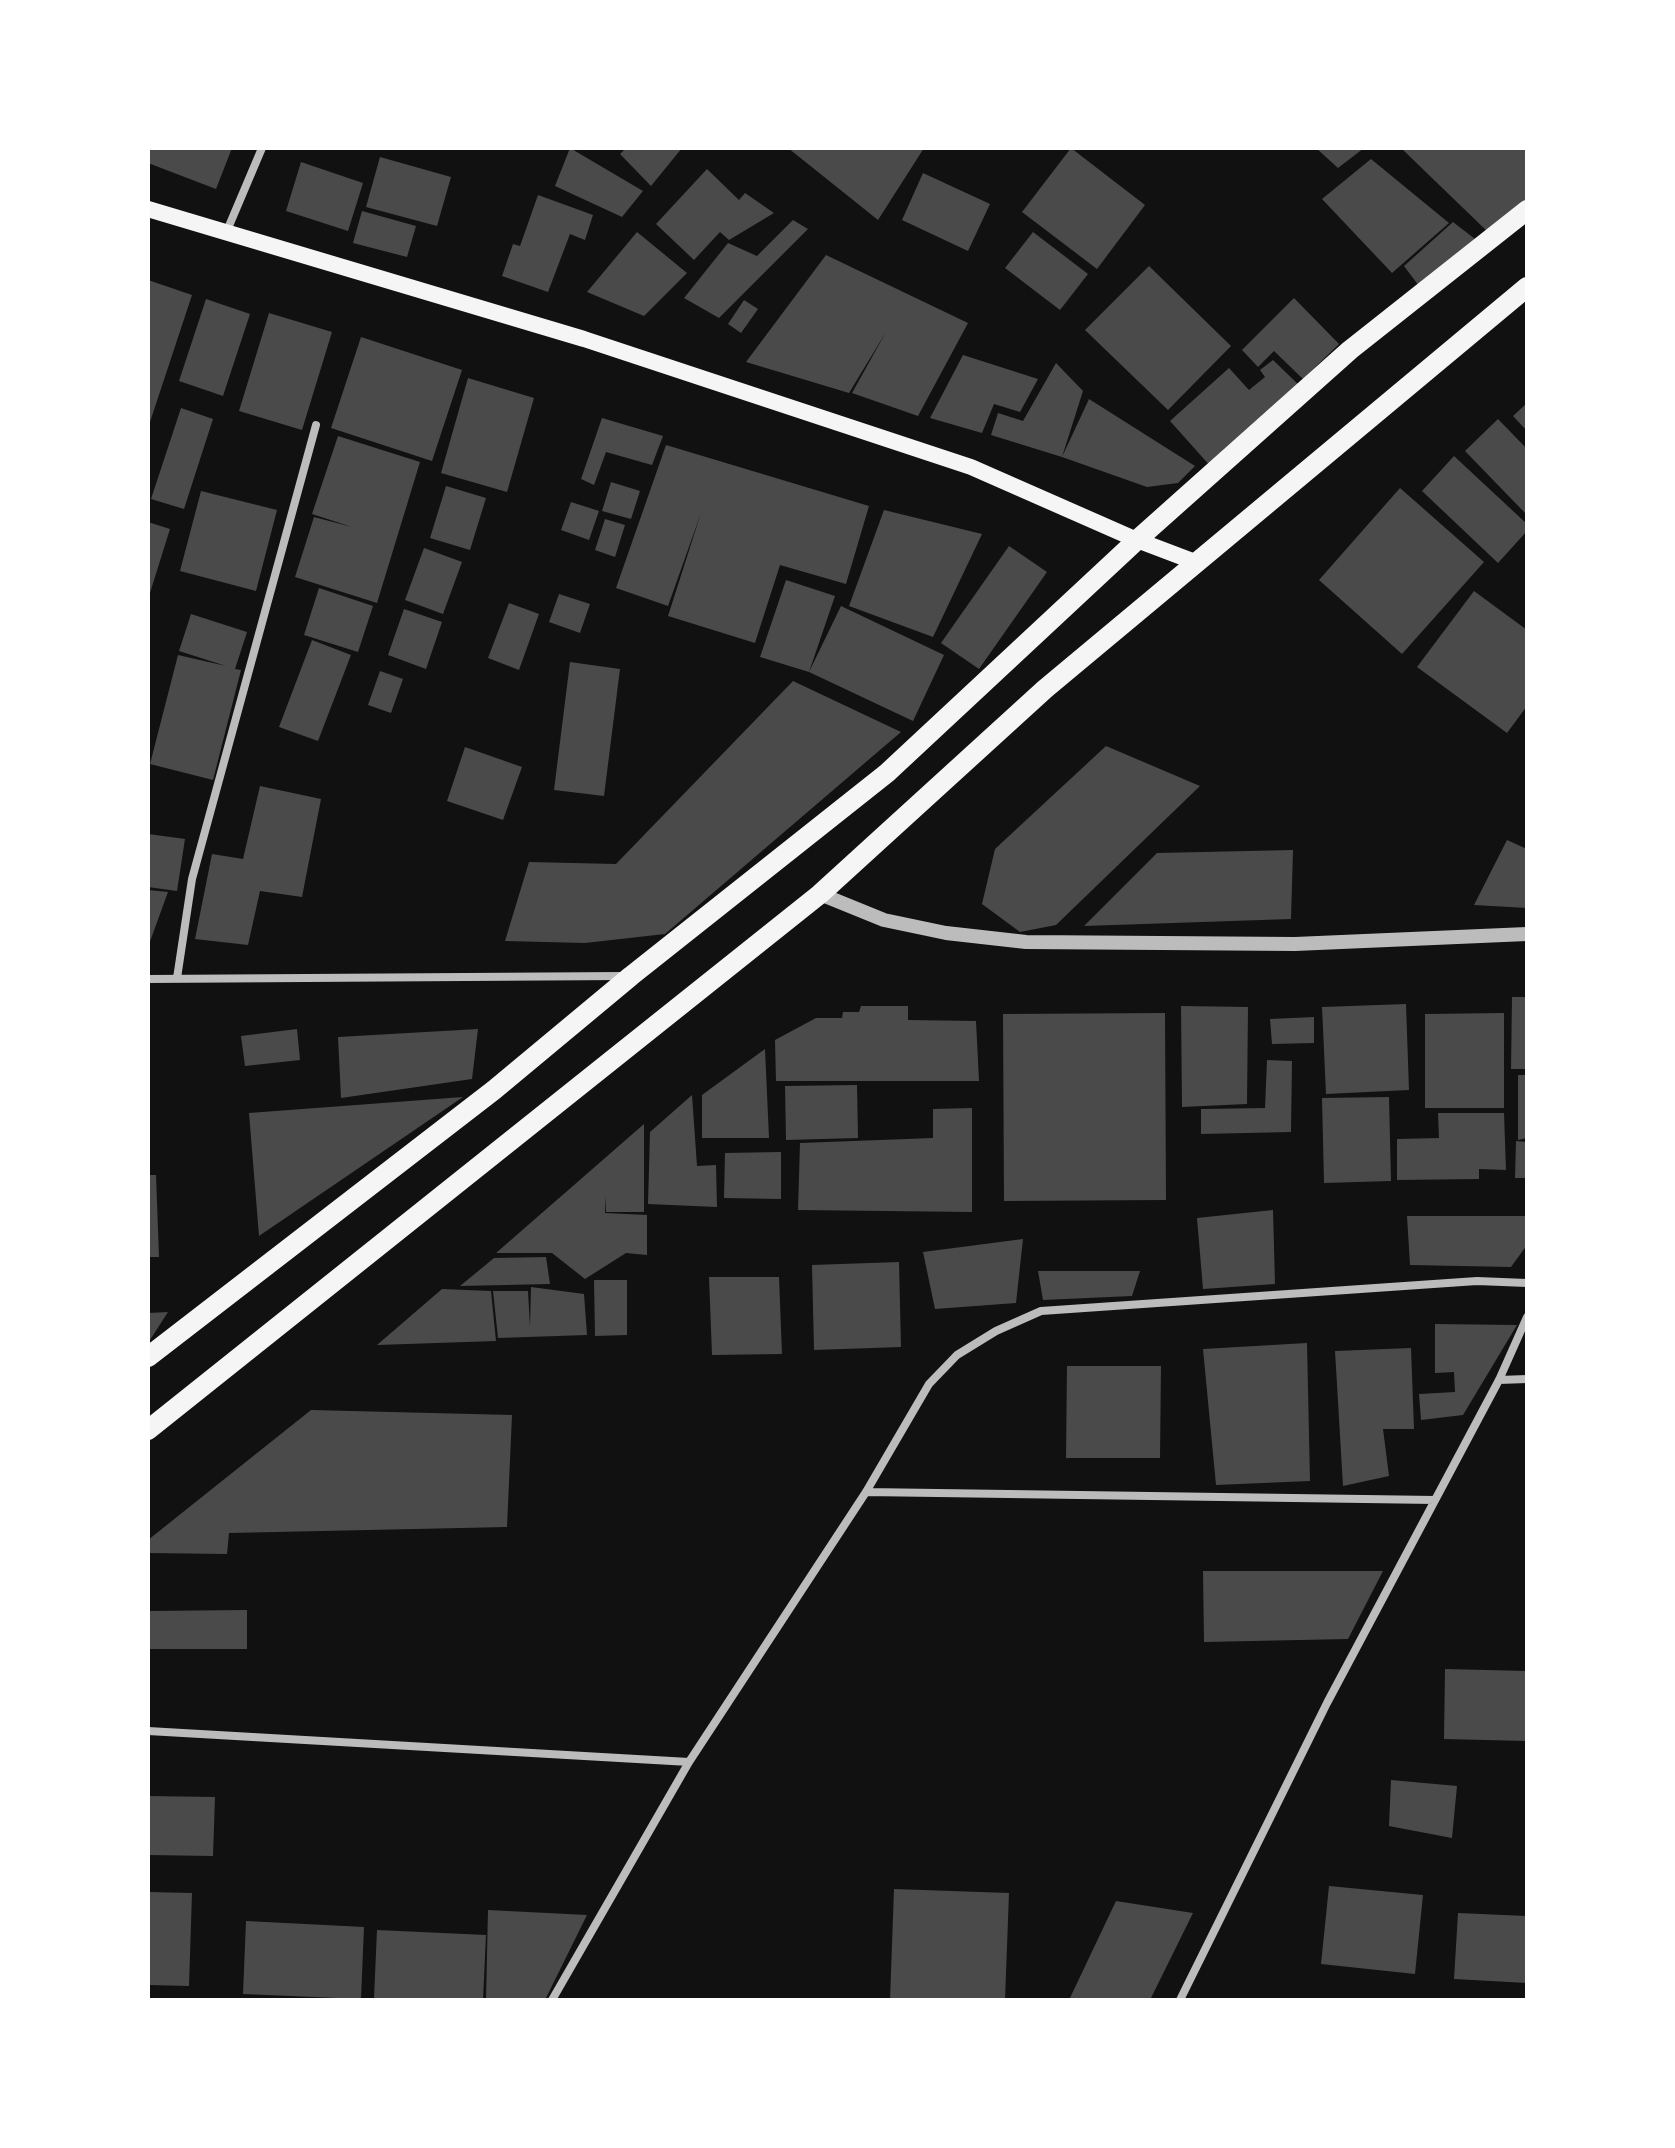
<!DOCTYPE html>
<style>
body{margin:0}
#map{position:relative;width:1675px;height:2148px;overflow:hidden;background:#111;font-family:Ubuntu,sans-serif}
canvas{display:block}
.frame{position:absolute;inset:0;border:150px solid #fff;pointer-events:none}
</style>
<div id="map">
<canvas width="1675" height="2148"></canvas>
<div class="frame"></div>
</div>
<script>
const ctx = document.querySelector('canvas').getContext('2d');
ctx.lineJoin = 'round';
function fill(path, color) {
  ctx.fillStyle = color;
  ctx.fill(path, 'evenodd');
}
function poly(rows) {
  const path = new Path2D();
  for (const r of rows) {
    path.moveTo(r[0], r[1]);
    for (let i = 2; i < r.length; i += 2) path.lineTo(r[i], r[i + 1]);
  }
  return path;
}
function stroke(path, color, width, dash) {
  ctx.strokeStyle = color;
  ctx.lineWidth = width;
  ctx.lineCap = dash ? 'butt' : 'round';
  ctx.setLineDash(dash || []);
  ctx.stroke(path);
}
const building = poly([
 [148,148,232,148,216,189,148,163],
 [570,148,643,191,622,217,555,186],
 [626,148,682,148,651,186,620,154],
 [788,148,924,148,878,220],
 [1071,148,1145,205,1097,269,1022,212],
 [1316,148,1364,148,1338,168],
 [1401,148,1527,148,1527,200,1491,235],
 [380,157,451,177,437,226,366,207],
 [1371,159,1449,223,1392,273,1322,199],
 [301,162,363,183,348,231,286,211],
 [707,169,739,200,745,193,774,213,729,240,720,232,694,260,656,224],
 [923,173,990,204,968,251,902,220],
 [538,195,593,215,585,240,570,234,548,292,502,276,513,244,520,246],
 [362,211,416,226,407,257,353,243],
 [793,220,808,229,719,318,684,298,728,243,757,256],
 [1453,222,1475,239,1419,286,1404,266],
 [637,232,687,273,644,316,587,292],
 [1033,232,1088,274,1060,310,1005,268],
 [826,255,968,323,918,416,852,393,886,332,849,393,746,362],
 [1149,266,1231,346,1168,410,1085,330],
 [148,280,192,295,149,425,148,425],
 [1294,298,1339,344,1303,379,1274,351,1258,367,1242,350],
 [206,299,250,314,223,396,179,381],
 [744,300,758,309,741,333,728,324],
 [269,313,332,332,302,430,239,411],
 [361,337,462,370,432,461,331,428],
 [963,355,1038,379,1020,412,994,404,982,433,930,418],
 [1273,360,1301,387,1212,468,1170,421,1229,368,1249,390,1265,377,1260,370],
 [1056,363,1083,391,1062,457,991,435,998,413,1023,421],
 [468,378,534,398,507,492,441,473],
 [1089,399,1195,466,1178,483,1147,487,1062,457],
 [1527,403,1527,431,1513,416],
 [181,408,213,419,184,509,151,499],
 [602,418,663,436,652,465,606,452,594,485,581,479],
 [1498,419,1527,449,1525,513,1465,451],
 [338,436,420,462,377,603,295,577,314,517,352,527,312,514],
 [666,445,869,506,846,584,780,565,755,643,668,616,701,513,668,606,616,588],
 [1454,456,1527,524,1527,531,1498,563,1422,491],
 [611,482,640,491,631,519,602,511],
 [446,486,486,498,470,550,430,538],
 [1400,488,1484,562,1402,654,1319,580],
 [201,491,277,510,256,591,180,571],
 [571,502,599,511,589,540,561,530],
 [884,510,982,534,933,637,849,606],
 [605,519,625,525,615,557,595,550],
 [148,522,170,529,149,596,148,596],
 [1009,546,1047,572,979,669,941,643],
 [424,548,462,562,443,614,405,600],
 [786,580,835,596,809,672,760,657],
 [319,588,373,606,358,652,304,635],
 [1474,591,1527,630,1527,706,1507,733,1417,667],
 [559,594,590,604,580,633,549,622],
 [509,603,539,614,519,670,488,658],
 [841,606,944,655,913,721,809,672],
 [404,609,442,622,426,669,388,655],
 [191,614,247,632,235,669,241,670,213,780,150,764,178,655,226,666,179,651],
 [312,640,351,655,318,741,279,727],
 [570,662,620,669,604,796,554,790],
 [380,671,403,679,391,713,368,705],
 [793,681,901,732,665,934,585,943,505,941,529,862,616,864],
 [1106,746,1200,786,1056,925,1020,932,982,904,995,849],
 [465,747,522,767,503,820,447,801],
 [260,786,321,799,302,897,260,891,248,945,195,939,212,854,243,859],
 [148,834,185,839,177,891,148,887],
 [1507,840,1527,849,1527,908,1474,905],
 [1293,850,1291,919,1084,926,1157,853],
 [148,890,168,892,148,947],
 [1512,997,1527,997,1527,1069,1511,1069],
 [1406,1004,1409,1090,1326,1094,1322,1007],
 [861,1006,908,1006,908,1020,976,1021,979,1081,776,1081,775,1040,816,1018,842,1018,843,1012,859,1012],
 [1181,1006,1248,1007,1247,1104,1182,1107],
 [1165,1013,1166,1200,1004,1201,1003,1014],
 [1504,1013,1504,1108,1425,1108,1425,1014],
 [1314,1017,1314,1043,1272,1044,1270,1019],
 [297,1029,300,1060,245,1066,241,1036],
 [478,1029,472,1079,341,1098,338,1037],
 [765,1049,769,1138,702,1138,702,1095],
 [1267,1060,1292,1061,1291,1132,1201,1134,1201,1109,1265,1108],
 [1518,1075,1527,1075,1527,1138,1518,1140],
 [857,1085,858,1138,786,1140,785,1086],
 [692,1095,697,1166,716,1165,717,1207,648,1204,650,1132],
 [463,1097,259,1236,249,1113],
 [1389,1097,1391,1181,1324,1183,1322,1098],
 [972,1108,972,1212,798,1210,800,1143,933,1138,933,1109],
 [1438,1113,1504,1113,1506,1170,1479,1169,1479,1179,1397,1180,1397,1139,1439,1138],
 [644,1124,644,1212,606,1212,605,1196,605,1213,647,1215,647,1255,626,1253,585,1279,552,1253,496,1253],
 [1516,1141,1527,1142,1527,1178,1515,1178],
 [781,1152,781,1199,724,1198,725,1153],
 [148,1175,156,1175,159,1257,148,1257],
 [1273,1210,1275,1284,1203,1289,1197,1218],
 [1407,1216,1527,1216,1527,1245,1511,1267,1410,1265],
 [1023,1239,1016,1303,935,1309,923,1252],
 [546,1257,550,1284,460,1286,494,1258],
 [899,1262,901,1347,814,1350,812,1265],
 [1038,1271,1140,1271,1132,1296,1043,1300],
 [709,1277,779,1277,782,1354,712,1355],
 [594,1280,627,1280,627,1335,595,1336],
 [531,1287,584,1294,587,1335,498,1338,493,1291,528,1291,530,1327],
 [442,1289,491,1291,496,1341,377,1345],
 [168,1312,148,1343,148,1313],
 [1435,1324,1517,1325,1463,1415,1421,1420,1419,1394,1455,1392,1454,1372,1435,1373],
 [1307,1343,1310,1481,1216,1485,1203,1349],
 [1411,1348,1414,1429,1383,1429,1389,1476,1343,1486,1335,1351],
 [1067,1366,1161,1366,1160,1458,1066,1458],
 [311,1410,512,1415,507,1527,229,1533,227,1554,148,1553,148,1540],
 [1203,1571,1383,1571,1348,1639,1204,1642],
 [247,1610,247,1649,148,1649,148,1611],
 [1445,1669,1527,1671,1527,1741,1444,1739],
 [1391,1780,1457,1786,1452,1838,1389,1826],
 [148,1796,215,1797,213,1856,148,1855],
 [1329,1886,1423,1895,1415,1974,1321,1964],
 [894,1889,1009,1893,1005,2000,890,2000],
 [148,1892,192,1893,189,1986,148,1985],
 [1116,1901,1193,1913,1150,2000,1069,2000],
 [488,1910,587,1915,545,2000,486,2000],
 [1458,1913,1527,1916,1527,1983,1454,1979],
 [246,1921,364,1927,361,1999,243,1994],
 [377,1930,486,1935,483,2000,374,1998]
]);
const minor = poly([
 [226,233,262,148],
 [177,978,192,879,316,425],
 [148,979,623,976],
 [1499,1380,1527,1379],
 [866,1492,1435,1500],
 [148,1731,689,1762],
 [552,2000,689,1762,866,1492,929,1384,957,1355,996,1331,1041,1311,1477,1281,1527,1283],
 [1180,2000,1327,1703,1499,1380,1527,1317]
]);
const tertiary = poly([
 [820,894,884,920,946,933,1026,942,1295,944,1527,934]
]);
const secondary = poly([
 [148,209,584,339,971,467,1137,540,1195,562]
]);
const primary = poly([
 [148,1357,494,1090,631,976,887,773,1137,540,1350,350,1527,210],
 [148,1430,820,894,1045,689,1527,287]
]);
fill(building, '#4a4a4a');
stroke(minor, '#bcbcbc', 8);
stroke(tertiary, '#bcbcbc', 14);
stroke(secondary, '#f5f5f5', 16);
stroke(primary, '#f5f5f5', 20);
</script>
